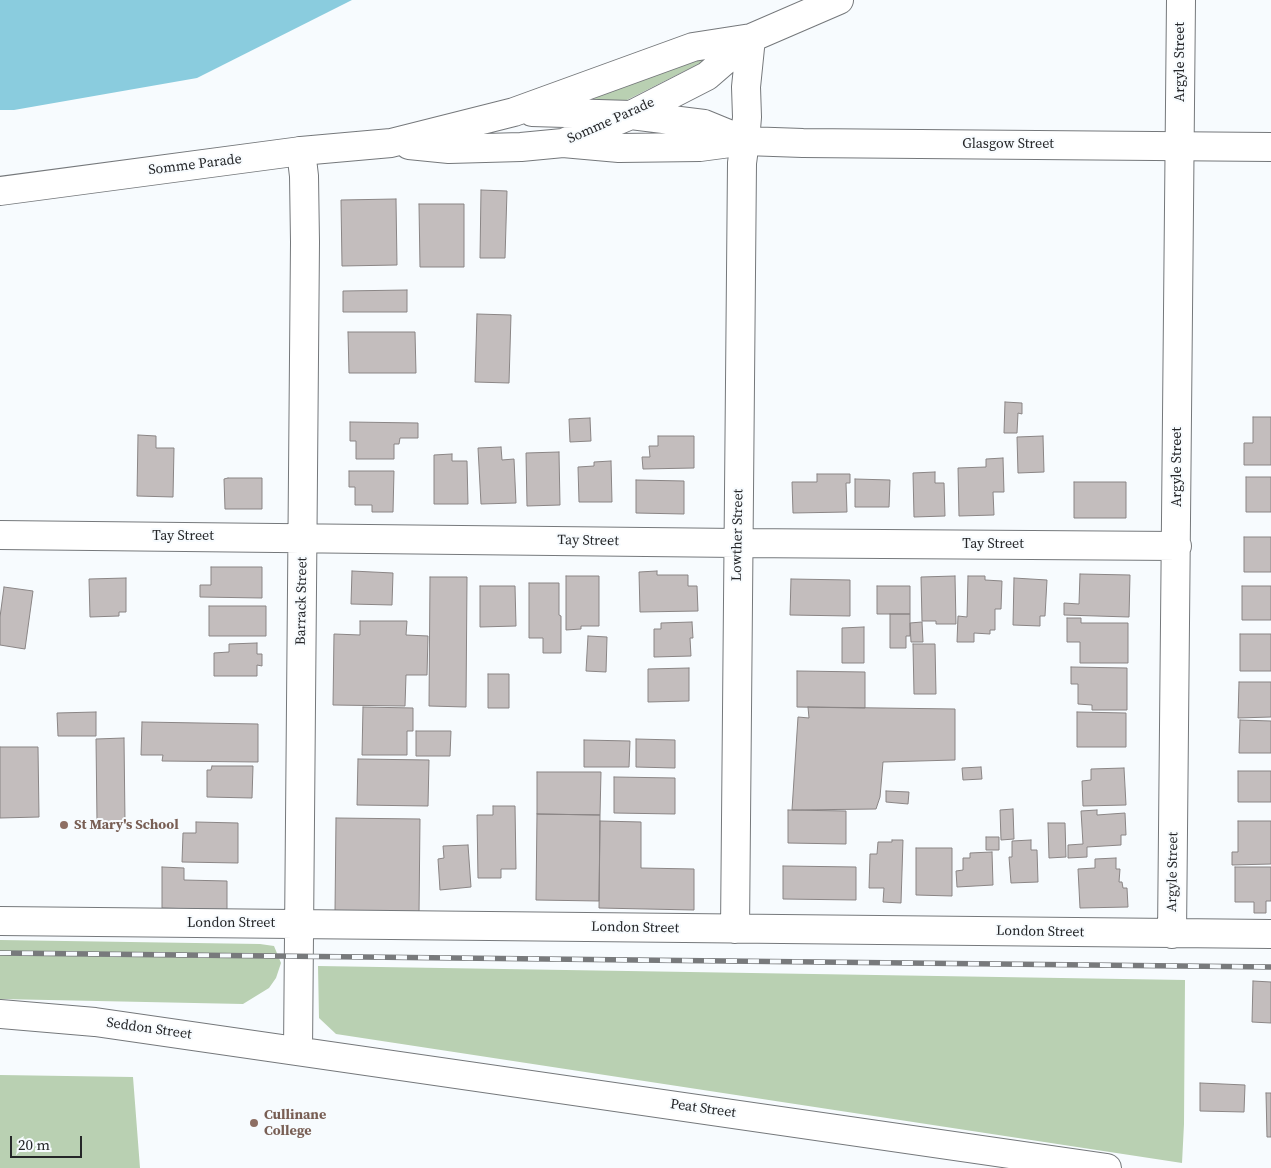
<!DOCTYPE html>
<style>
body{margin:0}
#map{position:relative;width:1271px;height:1168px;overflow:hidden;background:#f7fbfe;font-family:"Source Serif 4",serif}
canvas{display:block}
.scale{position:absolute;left:10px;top:1136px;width:72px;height:22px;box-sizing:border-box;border:2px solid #252628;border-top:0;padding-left:6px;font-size:15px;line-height:18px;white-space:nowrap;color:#252628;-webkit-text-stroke:4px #f7fbfe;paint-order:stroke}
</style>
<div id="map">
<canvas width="1271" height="1168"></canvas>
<div class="scale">20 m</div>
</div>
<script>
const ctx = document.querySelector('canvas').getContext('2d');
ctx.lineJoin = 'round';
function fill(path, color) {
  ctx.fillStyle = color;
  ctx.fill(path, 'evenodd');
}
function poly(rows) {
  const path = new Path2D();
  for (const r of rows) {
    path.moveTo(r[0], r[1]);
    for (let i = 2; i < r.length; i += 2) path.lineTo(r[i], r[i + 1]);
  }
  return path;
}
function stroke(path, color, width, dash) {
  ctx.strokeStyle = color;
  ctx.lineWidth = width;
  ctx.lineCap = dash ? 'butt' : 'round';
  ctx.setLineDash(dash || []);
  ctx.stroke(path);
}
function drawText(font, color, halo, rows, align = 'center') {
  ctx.font = font + ' "Source Serif 4",serif';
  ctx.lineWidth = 4;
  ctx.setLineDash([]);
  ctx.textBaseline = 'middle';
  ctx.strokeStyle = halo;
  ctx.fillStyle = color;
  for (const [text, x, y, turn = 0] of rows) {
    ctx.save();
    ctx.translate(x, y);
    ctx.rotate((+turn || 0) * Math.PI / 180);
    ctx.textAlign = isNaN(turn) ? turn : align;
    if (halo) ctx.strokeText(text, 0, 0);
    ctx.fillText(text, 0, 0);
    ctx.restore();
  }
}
const green = poly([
 [720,49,722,52,619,104,582,103],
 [0,940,260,944,274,946,281,963,276,978,269,988,243,1004,0,999],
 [318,966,1185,980,1184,1124,1182,1163,336,1034,319,1018],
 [0,1075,133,1077,140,1168,0,1168]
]);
const water = poly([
 [0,0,352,0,197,78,14,110,0,110]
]);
const building = poly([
 [481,190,507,191,505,258,480,258,481,190],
 [396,199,397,265,342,266,341,200,396,199],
 [419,204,464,204,464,267,420,267,419,204],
 [407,290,407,312,343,312,343,291,407,290],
 [477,314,511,315,509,383,475,382,477,314],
 [348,332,415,332,416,373,349,373,348,332],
 [1005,402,1022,403,1022,414,1018,413,1017,433,1004,433,1005,402],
 [1253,417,1271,417,1271,465,1244,465,1244,443,1253,443,1253,417],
 [590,418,591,441,570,442,569,419,590,418],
 [350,422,418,423,418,438,400,438,399,444,394,444,394,459,356,459,356,441,350,441,350,422],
 [138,435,156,436,156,448,174,448,173,497,137,496,138,435],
 [658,436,694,436,694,468,643,469,642,457,650,457,649,446,658,446,658,436],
 [1043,436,1044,472,1018,473,1017,437,1043,436],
 [501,447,502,460,514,459,516,503,481,504,478,448,501,447],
 [559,452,560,505,527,506,526,453,559,452],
 [452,454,452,461,467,461,468,504,434,504,434,455,452,454],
 [1003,458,1004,492,993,492,994,515,959,516,958,468,986,467,986,459,1003,458],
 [611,461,612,502,579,502,578,467,594,466,594,462,611,461],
 [349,471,394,471,393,512,372,512,372,505,355,505,355,487,349,487,349,471],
 [935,472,935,483,944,483,945,516,914,517,913,473,935,472],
 [817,474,850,474,850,483,846,483,847,512,793,513,792,482,817,482,817,474],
 [1246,477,1271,477,1271,512,1246,512,1246,477],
 [228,478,262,478,262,509,225,509,224,479,228,478],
 [855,479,890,480,889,507,855,507,855,479],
 [636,480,684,481,684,514,636,513,636,480],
 [1074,482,1126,482,1126,518,1074,518,1074,482],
 [1244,537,1271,537,1271,572,1244,572,1244,537],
 [211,567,262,567,262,598,200,597,200,585,211,585,211,567],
 [352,571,393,573,392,605,351,604,352,571],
 [657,571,657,575,688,575,688,586,697,586,698,611,640,612,639,572,657,571],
 [1080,574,1130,575,1129,617,1064,615,1064,603,1079,604,1080,574],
 [566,576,599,576,599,626,581,626,581,629,566,630,566,576],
 [955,576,956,624,936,624,936,621,922,621,921,577,955,576],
 [968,576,985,576,985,580,1002,581,1001,609,995,609,995,630,990,630,990,634,974,633,974,642,957,642,958,616,967,617,968,576],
 [430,577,467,577,466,707,429,706,430,577],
 [126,578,126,612,119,612,119,616,90,617,89,579,126,578],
 [1014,578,1047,580,1045,616,1040,616,1040,626,1013,625,1014,578],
 [791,579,850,580,850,616,790,615,791,579],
 [529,583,559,583,559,615,561,616,561,653,543,653,543,638,529,638,529,583],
 [480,586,515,586,516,626,480,627,480,586],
 [877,586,910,586,910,614,877,614,877,586],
 [1242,586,1271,586,1271,620,1242,620,1242,586],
 [4,587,33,591,25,649,0,645,0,617,4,587],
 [209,606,266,606,266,636,209,636,209,606],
 [890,614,910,614,910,636,906,636,906,648,890,648,890,614],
 [1067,618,1081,618,1081,623,1128,623,1128,663,1080,663,1080,642,1067,642,1067,618],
 [360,621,407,621,406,635,428,636,427,675,406,675,405,706,333,705,334,634,360,635,360,621],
 [692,622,693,638,690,638,691,656,654,657,654,629,661,629,661,623,692,622],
 [922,622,923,642,911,642,910,623,922,622],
 [864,627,864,663,842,663,842,628,864,627],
 [1240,634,1271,634,1271,671,1240,671,1240,634],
 [588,636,607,637,606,672,586,671,588,636],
 [257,643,257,654,262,654,262,666,257,665,257,676,214,676,214,653,229,652,229,644,257,643],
 [913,644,935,644,936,694,914,694,913,644],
 [1071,667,1127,668,1127,710,1092,710,1092,705,1078,704,1078,684,1071,684,1071,667],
 [689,668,689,701,648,702,648,669,689,668],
 [797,671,865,672,865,708,797,707,797,671],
 [488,674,509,674,509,708,488,708,488,674],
 [1239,682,1271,682,1271,717,1238,718,1239,682],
 [363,707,413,708,413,731,407,731,407,755,362,755,363,707],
 [808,707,955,709,955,760,883,762,880,797,876,809,792,810,798,717,809,718,808,707],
 [96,712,96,736,58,736,57,713,96,712],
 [1077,712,1126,713,1126,747,1077,747,1077,712],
 [1240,720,1271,721,1271,753,1239,753,1240,720],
 [142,722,258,724,258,762,162,761,163,755,141,755,142,722],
 [416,731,451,731,450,756,416,756,416,731],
 [124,738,125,822,97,822,96,739,124,738],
 [636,739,675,740,675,768,636,767,636,739],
 [584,740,630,741,629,767,584,767,584,740],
 [0,747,38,747,39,817,0,818,0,747],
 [358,759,429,760,428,806,357,805,358,759],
 [212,766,253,766,252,798,207,797,207,770,211,770,212,766],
 [981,767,982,779,963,780,962,768,981,767],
 [1124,768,1126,805,1083,806,1082,781,1091,780,1091,769,1124,768],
 [1238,771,1271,771,1271,802,1238,802,1238,771],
 [537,772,601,772,600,815,537,814,537,772],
 [614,777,675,778,675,814,614,813,614,777],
 [886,791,909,792,908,804,886,802,886,791],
 [493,806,515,806,516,869,501,869,501,878,478,878,477,815,493,815,493,806],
 [1013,809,1014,839,1001,840,1000,810,1013,809],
 [788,810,846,811,846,844,788,843,788,810],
 [1097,810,1097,815,1125,813,1126,835,1121,835,1121,845,1087,847,1087,857,1068,858,1068,845,1083,844,1081,811,1097,810],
 [537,814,600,815,599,901,536,900,537,814],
 [336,818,420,819,419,914,335,912,336,818],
 [600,821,641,822,641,868,694,869,694,910,599,908,600,821],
 [1238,821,1271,821,1271,864,1232,865,1232,852,1238,852,1238,821],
 [196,822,238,823,238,863,182,862,183,833,196,833,196,822],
 [1048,823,1065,823,1066,857,1049,858,1048,823],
 [986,837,999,837,999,850,986,850,986,837],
 [892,840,903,840,901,903,883,902,884,888,869,888,870,854,877,854,878,842,892,842,892,840],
 [1031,840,1031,850,1037,850,1038,882,1011,883,1009,857,1012,857,1012,841,1031,840],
 [468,845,471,887,440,890,438,859,444,858,443,846,468,845],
 [916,848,952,848,952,896,916,895,916,848],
 [992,852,993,885,957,887,956,871,963,870,963,858,970,858,970,853,992,852],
 [1116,858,1116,869,1120,869,1119,882,1122,882,1123,888,1127,888,1128,907,1080,908,1078,869,1095,868,1095,859,1116,858],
 [783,866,856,867,856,900,783,899,783,866],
 [162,867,184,868,184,880,227,881,227,910,162,908,162,867],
 [1235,867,1271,867,1271,901,1266,901,1266,913,1254,913,1254,902,1235,902,1235,867],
 [1253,981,1271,982,1271,1023,1252,1022,1253,981],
 [1200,1083,1245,1085,1244,1112,1200,1111,1200,1083],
 [1266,1093,1271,1093,1271,1137,1267,1137,1266,1093]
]);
const street = poly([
 [0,535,738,543,1177,546],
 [0,921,1271,934],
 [735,929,742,163,745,141],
 [1172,934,1181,0],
 [0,1014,95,1022,1107,1168],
 [298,1051,305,242,304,176,301,151]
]);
const secondary = poly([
 [532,112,631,115,704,124,743,140],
 [745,141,747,117,746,87,751,38],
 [563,143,619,148,700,147,745,141,803,143,1271,147],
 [409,145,449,149,521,147,563,143,631,115,707,76,751,38],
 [0,191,301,151,391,143,514,112,693,47,751,38,839,0]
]);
const rail = poly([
 [0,953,1271,967]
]);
const markers = [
 [64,825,5,"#8d6e63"],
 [254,1123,5,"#8d6e63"]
];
const streetNames = [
 ["Argyle Street",1180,62,-90],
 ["Somme Parade",611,121,-24],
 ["Glasgow Street",1008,144],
 ["Somme Parade",195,165,-7],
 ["Argyle Street",1177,467,-90],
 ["Lowther Street",738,535,-89],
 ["Tay Street",183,536],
 ["Tay Street",588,541,1],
 ["Tay Street",993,544],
 ["Barrack Street",302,601,-89],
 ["Argyle Street",1173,872,-89],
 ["London Street",231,923],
 ["London Street",635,928,1],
 ["London Street",1040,932,1],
 ["Seddon Street",149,1029,8],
 ["Peat Street",703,1109,8]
];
const educationNames = [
 ["St Mary's School",74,825],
 ["Cullinane",264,1115],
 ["College",264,1131]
];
fill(green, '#b9d0b2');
fill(water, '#8accde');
fill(building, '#c3bdbd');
stroke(building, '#8a8585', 1);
stroke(street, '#75787b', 30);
stroke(secondary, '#75787b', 30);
stroke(street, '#fff', 28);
stroke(secondary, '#fff', 28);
stroke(rail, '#787a7c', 5.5);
stroke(rail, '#f7fbfe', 4, [11]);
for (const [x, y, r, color] of markers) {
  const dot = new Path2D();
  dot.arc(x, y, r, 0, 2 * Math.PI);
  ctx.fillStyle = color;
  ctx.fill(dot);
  stroke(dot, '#f7fbfe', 2);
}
drawText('14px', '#252628', '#f7fbfe', streetNames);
drawText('bold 14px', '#785e54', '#f7fbfe', educationNames, 'left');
</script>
